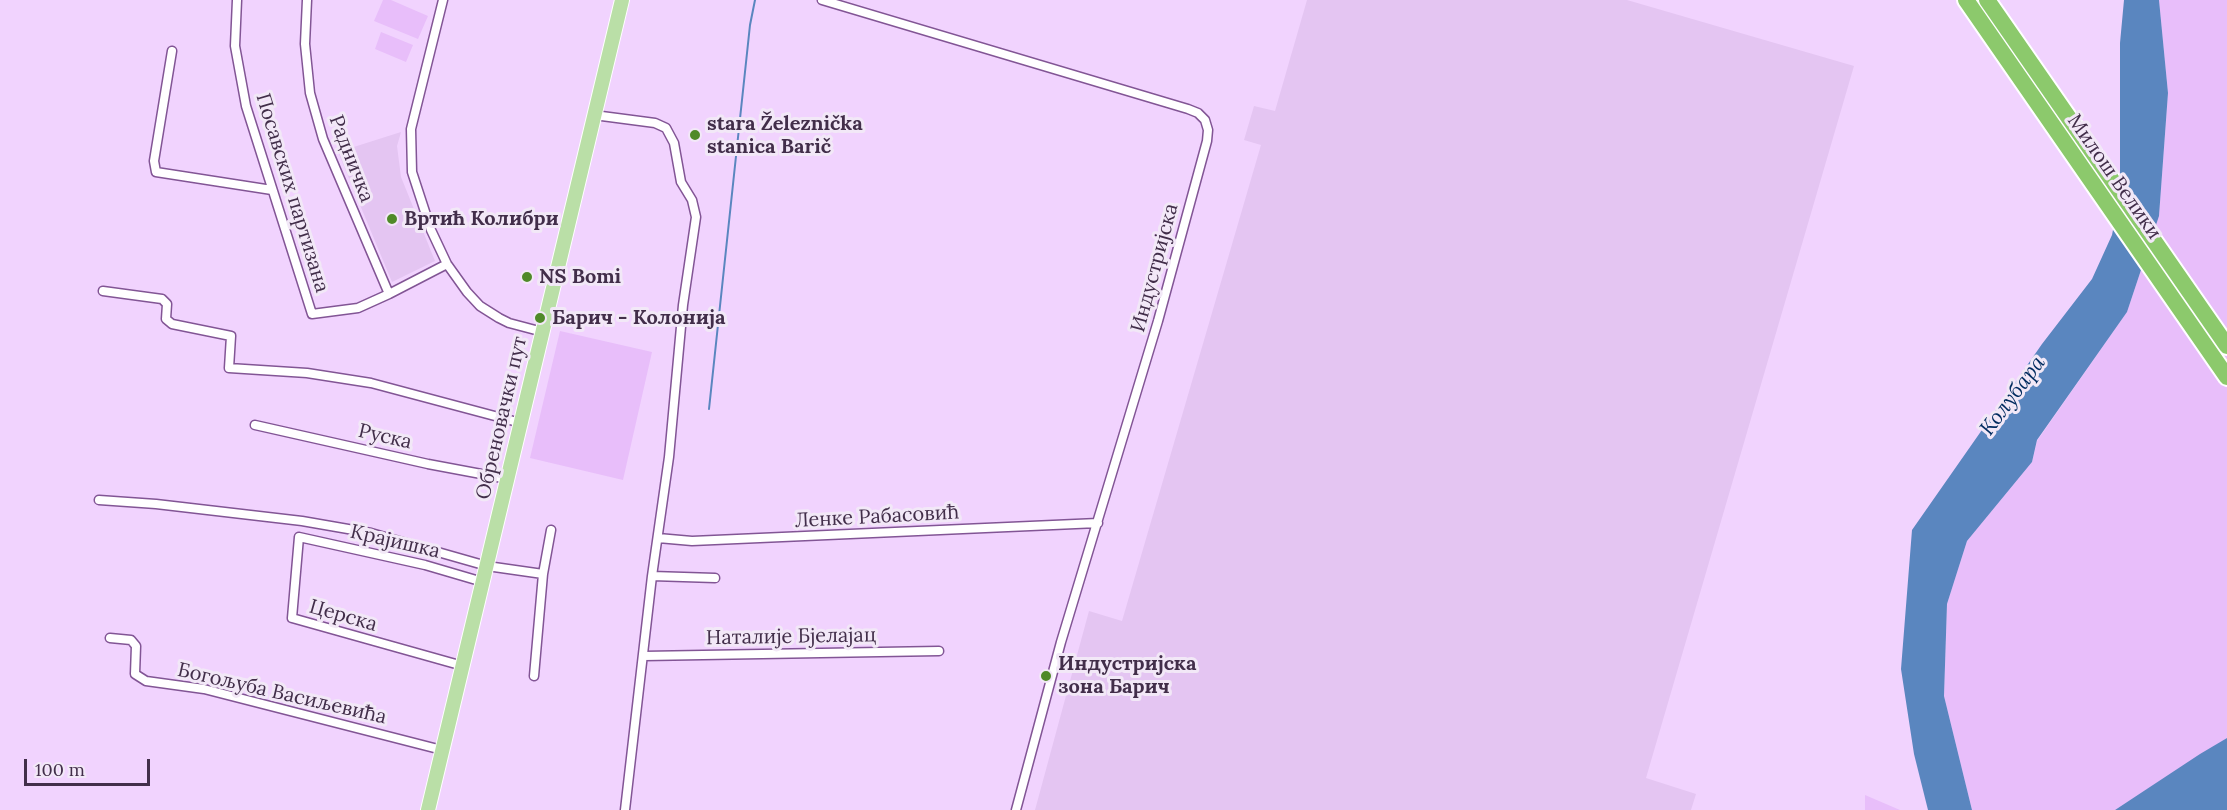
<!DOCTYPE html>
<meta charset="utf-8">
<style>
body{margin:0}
#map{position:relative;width:2227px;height:810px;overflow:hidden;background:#f1d3fe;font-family:Lora,serif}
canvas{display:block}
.scale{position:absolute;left:24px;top:759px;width:126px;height:27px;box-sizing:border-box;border:3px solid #422e4a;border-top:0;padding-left:8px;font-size:18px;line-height:21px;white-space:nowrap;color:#422e4a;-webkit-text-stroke:4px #f2e8f7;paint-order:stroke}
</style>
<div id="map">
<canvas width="2227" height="810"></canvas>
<div class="scale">100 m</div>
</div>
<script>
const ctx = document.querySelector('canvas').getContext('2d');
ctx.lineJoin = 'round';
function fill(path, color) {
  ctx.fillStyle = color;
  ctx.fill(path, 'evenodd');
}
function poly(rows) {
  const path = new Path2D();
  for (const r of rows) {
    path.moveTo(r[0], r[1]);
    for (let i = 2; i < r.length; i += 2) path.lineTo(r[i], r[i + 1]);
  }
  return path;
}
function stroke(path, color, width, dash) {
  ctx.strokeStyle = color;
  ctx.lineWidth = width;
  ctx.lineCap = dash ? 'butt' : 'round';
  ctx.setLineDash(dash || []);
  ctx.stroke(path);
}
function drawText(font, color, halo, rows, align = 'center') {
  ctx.font = font + ' Lora,serif';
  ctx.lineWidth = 6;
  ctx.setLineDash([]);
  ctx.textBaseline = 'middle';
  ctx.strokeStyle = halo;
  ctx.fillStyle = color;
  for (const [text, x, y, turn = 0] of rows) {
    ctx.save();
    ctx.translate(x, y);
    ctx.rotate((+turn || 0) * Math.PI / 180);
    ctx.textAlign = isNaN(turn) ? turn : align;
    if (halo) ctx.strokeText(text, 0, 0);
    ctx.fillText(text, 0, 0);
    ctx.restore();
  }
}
const built = poly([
 [1307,0,1627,0,1854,66,1646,778,1696,794,1691,810,1035,810,1089,611,1122,621,1261,145,1244,140,1254,106,1275,111],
 [401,132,397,146,401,177,435,261,392,282,338,152]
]);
const green = poly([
 [383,0,391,0,428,16,418,39,374,21],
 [2159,0,2227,0,2227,738,2115,810,1972,810,1944,696,1947,604,1967,541,2032,462,2037,441,2127,312,2159,216,2168,93],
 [381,32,413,45,406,62,375,49],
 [560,331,652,352,623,480,530,458],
 [1865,795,1900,810,1865,810]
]);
const water = poly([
 [2124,0,2159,0,2168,93,2159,216,2127,312,2037,440,2032,462,1967,541,1947,604,1944,696,1972,810,1928,810,1914,754,1901,669,1912,530,2042,344,2092,279,2112,235,2120,194,2120,43],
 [2227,738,2227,810,2115,810,2200,754]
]);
const stream = poly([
 [709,409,750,25,755,0]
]);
const minor = poly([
 [237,0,235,46,246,106,312,314,358,308,389,294],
 [307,0,305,44,310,93,323,139,389,294,447,264],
 [443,0,411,129,412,172,431,230,447,264,467,292,480,306,499,318,509,323,543,332],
 [822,0,1188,109,1198,113,1205,120,1208,130,1207,141,1158,321,1061,642,1016,810],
 [172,51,154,161,156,172,272,190],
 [594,115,655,123,666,128,674,143,681,182,692,200,696,217,683,305,669,457,652,576,625,810],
 [103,291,162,299,167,304,166,319,172,324,231,336,229,368,307,373,371,383,521,423],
 [255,425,428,464,508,479],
 [99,500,156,504,302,521,371,533,487,566,543,574],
 [658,538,692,541,1098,523],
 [652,576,715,578],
 [110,638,131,640,136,646,135,674,146,681,204,689,442,750],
 [644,656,939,651],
 [463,666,292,618,299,537,425,565,483,582],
 [534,676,543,574,551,530]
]);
const primary = poly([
 [428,810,622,0]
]);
const motorway = poly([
 [1966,0,2227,377],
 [1987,0,2227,346]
]);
const markers = [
 [695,135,6,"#4f8a28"],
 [392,219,6,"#4f8a28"],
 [527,277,6,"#4f8a28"],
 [540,318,6,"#4f8a28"],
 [1046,676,6,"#4f8a28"]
];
const poiNames = [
 ["stara Železnička",707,124],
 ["stanica Barič",707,147],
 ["Вртић Колибри",404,219],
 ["NS Bomi",539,277],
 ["Барич - Колонија",552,318],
 ["Индустријска",1058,664],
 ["зона Барич",1058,687]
];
const streetNames = [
 ["Радничка",351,159,69],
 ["Милош Велики",2114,177,55],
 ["Посавских партизана",292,193,73],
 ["Индустријска",1155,268,-75],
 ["Обреновачки пут",502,418,-77],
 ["Руска",385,437,13],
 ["Ленке Рабасовић",877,517,-3],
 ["Крајишка",395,542,13],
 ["Церска",343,616,16],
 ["Наталије Бјелајац",791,637,-1],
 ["Богољуба Васиљевића",282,694,13]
];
const waterNames = [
 ["Колубара",2013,396,-53]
];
fill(built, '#e4c5f2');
fill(green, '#e8befa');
fill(water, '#5a86bf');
stroke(stream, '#5a86bf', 2);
stroke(minor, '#825595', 11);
stroke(primary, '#fff', 16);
stroke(motorway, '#fff', 20);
stroke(minor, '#fff', 8);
stroke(primary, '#badfa7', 14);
stroke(motorway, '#8cc96c', 16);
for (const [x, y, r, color] of markers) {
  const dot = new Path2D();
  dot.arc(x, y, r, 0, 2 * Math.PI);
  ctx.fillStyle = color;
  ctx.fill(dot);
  stroke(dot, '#f2e8f7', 2);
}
drawText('bold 20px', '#422e4a', '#f2e8f7', poiNames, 'left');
drawText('20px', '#422e4a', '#f2e8f7', streetNames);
drawText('italic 21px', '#002b5f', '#f2e8f7', waterNames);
</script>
